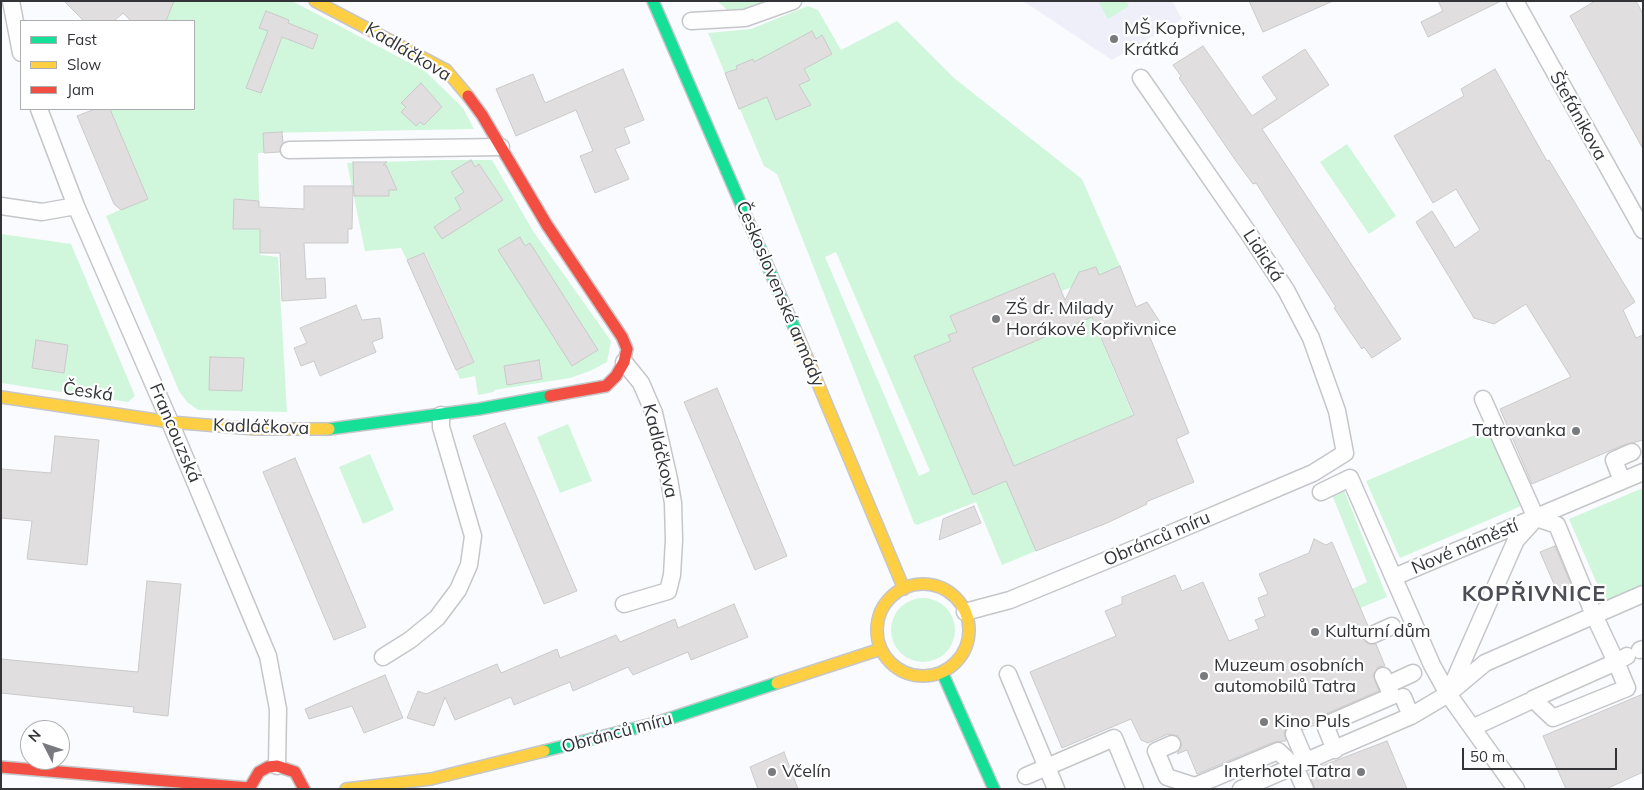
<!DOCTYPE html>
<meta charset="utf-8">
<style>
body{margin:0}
#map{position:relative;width:1644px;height:790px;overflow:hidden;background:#fafbfe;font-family:Mulish,sans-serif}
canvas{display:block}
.frame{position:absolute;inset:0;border:2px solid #333438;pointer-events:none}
.legend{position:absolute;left:20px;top:20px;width:175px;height:90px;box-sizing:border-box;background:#fff;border:1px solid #adaeaf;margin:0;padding:6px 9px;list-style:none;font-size:15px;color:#333438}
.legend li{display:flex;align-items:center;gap:10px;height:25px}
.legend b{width:25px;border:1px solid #adaeaf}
.north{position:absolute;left:20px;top:720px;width:50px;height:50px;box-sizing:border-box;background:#fff;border:1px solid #adaeaf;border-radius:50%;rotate:311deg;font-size:14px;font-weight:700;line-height:20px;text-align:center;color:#333438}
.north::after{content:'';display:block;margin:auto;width:18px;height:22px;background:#797a7d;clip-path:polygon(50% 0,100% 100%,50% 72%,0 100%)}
.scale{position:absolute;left:1462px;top:748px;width:155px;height:22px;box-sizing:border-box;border:2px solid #333438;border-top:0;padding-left:6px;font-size:15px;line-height:18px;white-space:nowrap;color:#333438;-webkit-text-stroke:4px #fff;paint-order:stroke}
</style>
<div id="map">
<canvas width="1644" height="790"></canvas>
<div class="frame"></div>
<ul class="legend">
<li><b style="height:6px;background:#16e098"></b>Fast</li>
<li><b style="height:6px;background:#ffcf43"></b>Slow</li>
<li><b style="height:6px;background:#f24e42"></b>Jam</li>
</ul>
<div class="north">N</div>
<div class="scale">50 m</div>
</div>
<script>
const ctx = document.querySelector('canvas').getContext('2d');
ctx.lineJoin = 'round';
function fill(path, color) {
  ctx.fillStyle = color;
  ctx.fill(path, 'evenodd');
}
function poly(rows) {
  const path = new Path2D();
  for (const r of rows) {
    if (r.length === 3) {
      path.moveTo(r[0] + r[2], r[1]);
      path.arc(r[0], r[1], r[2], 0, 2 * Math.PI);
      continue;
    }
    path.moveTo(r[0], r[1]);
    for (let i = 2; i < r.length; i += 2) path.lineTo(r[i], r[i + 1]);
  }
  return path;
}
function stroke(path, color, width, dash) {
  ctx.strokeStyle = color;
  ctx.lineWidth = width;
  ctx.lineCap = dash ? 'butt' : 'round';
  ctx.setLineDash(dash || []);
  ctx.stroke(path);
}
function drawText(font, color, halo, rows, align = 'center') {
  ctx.font = font + ' Mulish,sans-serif';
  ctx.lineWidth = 4.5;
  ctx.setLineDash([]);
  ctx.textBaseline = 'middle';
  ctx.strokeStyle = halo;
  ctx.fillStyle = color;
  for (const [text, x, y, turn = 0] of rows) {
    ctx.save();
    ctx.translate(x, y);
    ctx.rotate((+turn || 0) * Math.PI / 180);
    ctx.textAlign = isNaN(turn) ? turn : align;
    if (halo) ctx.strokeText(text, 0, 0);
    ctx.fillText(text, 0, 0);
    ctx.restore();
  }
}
const built = poly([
 [1023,1,1172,1,1182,19,1112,60]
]);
const green = poly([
 [161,1,292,1,425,71,463,108,474,129,263,133,264,153,258,153,259,201,234,200,233,228,260,229,260,255,278,257,287,412,198,410,187,402,179,391,106,216,147,198,110,109,194,109,194,21,154,21],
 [717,1,772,1,731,13],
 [1098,1,1126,1,1129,6,1108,19],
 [808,6,818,10,841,50,897,21,954,78,1082,179,1120,266,1099,276,1096,267,1079,272,1083,283,1062,291,1054,273,951,316,957,332,949,335,951,341,914,356,973,495,1009,480,1017,506,1036,551,1002,565,976,502,917,525,914,523,777,174,764,166,708,33,751,29],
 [836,252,930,471,919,476,825,257],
 [1347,144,1396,216,1369,234,1320,162],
 [441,160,492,160,533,231,611,341,607,362,590,371,570,378,494,390,494,392,478,395,475,376,460,379,456,370,474,361,425,253,407,260,401,248,365,251,347,163],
 [1,234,71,244,135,396,128,402,1,383],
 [1082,295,1133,415,1014,466,972,368],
 [568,424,592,481,560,493,537,437],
 [1489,429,1521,506,1400,558,1366,481],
 [370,454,394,510,363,524,339,467],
 [1343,488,1387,597,1360,608,1352,589,1367,582,1331,492],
 [1643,488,1643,586,1605,602,1569,519],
 [923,630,32]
]);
const building = poly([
 [64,1,174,1,166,21,131,21,123,13,114,21,84,21,64,1],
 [1249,1,1333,1,1263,32,1249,1],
 [1438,1,1501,1,1428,37,1421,22,1443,11,1438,1],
 [1595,1,1636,1,1643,14,1643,149,1570,16,1595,1],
 [266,11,289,20,288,23,318,35,313,49,282,37,261,93,246,88,268,31,259,28,266,11],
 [812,31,816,39,822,35,832,54,804,69,810,80,799,85,811,105,776,120,767,97,739,109,725,73,737,69,736,66,753,59,754,62,812,31],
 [1203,46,1252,116,1277,99,1262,77,1305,49,1329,85,1262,129,1401,339,1372,358,1364,347,1362,349,1334,308,1336,307,1256,183,1253,184,1236,161,1179,78,1181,76,1173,65,1203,46],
 [623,69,644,120,624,128,630,143,615,149,629,179,595,193,580,156,593,151,576,110,516,136,496,89,533,74,545,103,623,69],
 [1495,69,1547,161,1549,160,1635,302,1623,310,1636,338,1643,335,1643,440,1621,446,1532,484,1500,409,1571,377,1526,304,1494,324,1474,318,1416,222,1432,211,1455,248,1480,230,1456,189,1433,203,1394,136,1464,96,1461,89,1495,69],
 [421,83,442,107,424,125,420,122,416,126,401,112,406,107,401,103,421,83],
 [95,109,110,109,148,199,121,210,114,204,77,116,95,109],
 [282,132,283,142,280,152,264,153,263,133,282,132],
 [471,160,475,167,479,164,503,200,442,239,434,227,461,209,455,198,464,192,451,172,471,160],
 [353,162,387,162,383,165,386,165,397,190,389,190,389,196,354,196,353,162],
 [304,186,353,186,352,229,348,229,348,243,304,243,306,279,325,278,326,298,282,301,280,253,260,253,260,229,233,229,234,199,259,201,259,207,304,209,304,186],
 [520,237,525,246,530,243,598,350,572,366,498,250,520,237],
 [424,253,474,362,456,370,407,260,424,253],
 [1120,266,1136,307,1147,302,1160,322,1147,330,1189,433,1176,439,1194,482,1146,502,1147,504,1107,523,1036,551,1006,481,973,495,914,356,951,341,948,335,957,332,950,316,1054,273,1065,300,1079,272,1096,267,1099,275,1120,266],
 [1092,317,1134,415,1014,466,972,368,1092,317],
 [356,305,362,320,380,318,383,338,372,342,376,352,320,376,314,361,301,366,294,348,307,343,300,328,356,305],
 [36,340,68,345,64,373,32,368,36,340],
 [210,357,244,358,242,391,209,390,210,357],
 [539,360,542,379,507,385,504,366,539,360],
 [717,388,787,556,755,570,684,402,717,388],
 [505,423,577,591,544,604,473,436,505,423],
 [55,436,99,440,87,565,27,559,32,521,1,518,1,469,51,473,55,436],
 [295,458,366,627,334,640,263,472,295,458],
 [974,506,981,523,939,540,943,519,974,506],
 [1314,539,1326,545,1332,542,1368,626,1364,630,1363,639,1367,643,1376,644,1385,666,1378,667,1373,675,1379,691,1321,716,1315,725,1303,730,1296,724,1290,725,1284,732,1286,741,1274,742,1197,774,1187,750,1177,754,1182,745,1178,736,1168,734,1148,743,1141,740,1131,719,1062,748,1030,672,1116,636,1105,611,1122,604,1122,597,1175,575,1182,591,1203,582,1229,641,1259,629,1255,620,1265,616,1258,598,1268,594,1259,574,1309,553,1314,539],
 [1555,546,1575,594,1561,600,1540,552,1555,546],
 [147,581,181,584,168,716,133,712,134,707,1,693,1,659,138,672,147,581],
 [734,604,748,637,691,660,688,652,633,675,628,667,573,691,570,682,514,705,511,697,455,720,445,697,434,726,407,718,418,691,426,694,497,664,501,673,557,649,560,658,616,635,620,642,675,619,678,628,734,604],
 [385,675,403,718,364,733,352,706,309,719,305,709,385,675],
 [1643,694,1643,772,1606,789,1566,789,1543,736,1643,694],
 [1387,741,1407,789,1315,789,1309,774,1311,770,1387,741],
 [784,752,798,789,758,789,750,767,784,752]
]);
const street = poly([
 [11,1,21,53],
 [1515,1,1643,230],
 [691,21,745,18,793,1],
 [39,109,76,206,170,422,268,656,278,709,277,766],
 [289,150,501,147],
 [1,206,42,212,76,206],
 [1622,481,1614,460,1632,452],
 [1321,492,1350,478,1432,665,1448,694,1516,789],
 [1536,518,1557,525,1594,615,1616,662,1627,688,1553,718,1533,699,1616,662,1627,656],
 [1394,577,1643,472],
 [624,604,668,591,672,575,674,540,673,503,669,479,654,413,641,383,624,362],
 [965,612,1010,600,1134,549,1313,473,1345,453,1337,411,1311,338,1286,290,1249,234,1141,78],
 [1372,635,1392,626],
 [1640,650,1643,649],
 [383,657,410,640,437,618,458,590,469,565,473,536,441,427,441,415],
 [1008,674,1056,789],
 [1387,685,1413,673],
 [1450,690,1516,540,1536,518,1483,399],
 [1403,697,1411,716],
 [1474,727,1528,702],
 [1294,734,1306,762],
 [1172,744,1156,751,1167,777,1195,786,1278,751,1295,767,1305,789],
 [1335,750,1325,725,1392,696,1383,676],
 [1026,776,1114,738,1135,789],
 [1241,789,1411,716,1448,694,1485,663,1643,594]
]);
const fast = poly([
 [653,1,798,336],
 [329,429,479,409,550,396],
 [942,672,994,789],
 [544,751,656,723,777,683]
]);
const slow = poly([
 [315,1,446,70,468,96],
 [798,336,904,589],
 [1,397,170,422,255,429,329,429],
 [923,630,46],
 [777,683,881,649],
 [346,789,431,779,544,751]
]);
const jam = poly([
 [468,96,482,115,547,225,622,337,627,349,624,362,616,376,606,386,550,396],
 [1,767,249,788],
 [249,789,259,772,268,767,277,766,295,772,304,789]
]);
const markers = [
 [1114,39,5,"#797a7d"],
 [996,319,5,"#797a7d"],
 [1576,431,5,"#797a7d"],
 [1315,632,5,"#797a7d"],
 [1204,676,5,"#797a7d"],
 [1264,722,5,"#797a7d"],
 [772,772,5,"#797a7d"],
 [1361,772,5,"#797a7d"]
];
const poiNames = [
 ["MŠ Kopřivnice,",1124,29],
 ["Krátká",1124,50],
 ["ZŠ dr. Milady",1006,309],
 ["Horákové Kopřivnice",1006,330],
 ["Tatrovanka",1566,431,"right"],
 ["Kulturní dům",1325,632],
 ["Muzeum osobních",1214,666],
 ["automobilů Tatra",1214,687],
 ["Kino Puls",1274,722],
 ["Včelín",782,772],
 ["Interhotel Tatra",1351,772,"right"]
];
const streetNames = [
 ["Kadláčkova",408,52,31],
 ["Štefánikova",1578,116,61],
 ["Lidická",1263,256,57],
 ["Československé armády",780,294,67],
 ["Česká",88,392,8],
 ["Kadláčkova",261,427,2],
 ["Francouzská",175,433,67],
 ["Kadláčkova",660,451,76],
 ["Obránců míru",1157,539,-23],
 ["Nové náměstí",1465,547,-23],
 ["Obránců míru",617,733,-15]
];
const districtNames = [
 ["KOPŘIVNICE",1534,594]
];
fill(built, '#eeeff9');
fill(green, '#d0f6dc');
fill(building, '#e0dede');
stroke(building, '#cbcaca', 1);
stroke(street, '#c5c6c9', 19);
stroke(fast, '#c5c6c9', 14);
stroke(slow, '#c5c6c9', 14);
stroke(jam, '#c5c6c9', 14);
stroke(street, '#fefeff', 16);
stroke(fast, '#16e098', 11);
stroke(slow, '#ffcf43', 11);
stroke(jam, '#f24e42', 11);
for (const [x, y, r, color] of markers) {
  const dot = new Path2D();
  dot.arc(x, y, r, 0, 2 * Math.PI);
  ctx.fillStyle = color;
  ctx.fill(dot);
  stroke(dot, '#fff', 2);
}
drawText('18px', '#333438', '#fff', poiNames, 'left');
drawText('18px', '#333438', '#fff', streetNames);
ctx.letterSpacing = '1px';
drawText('bold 22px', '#4c4d57', '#fff', districtNames);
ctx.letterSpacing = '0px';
</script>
